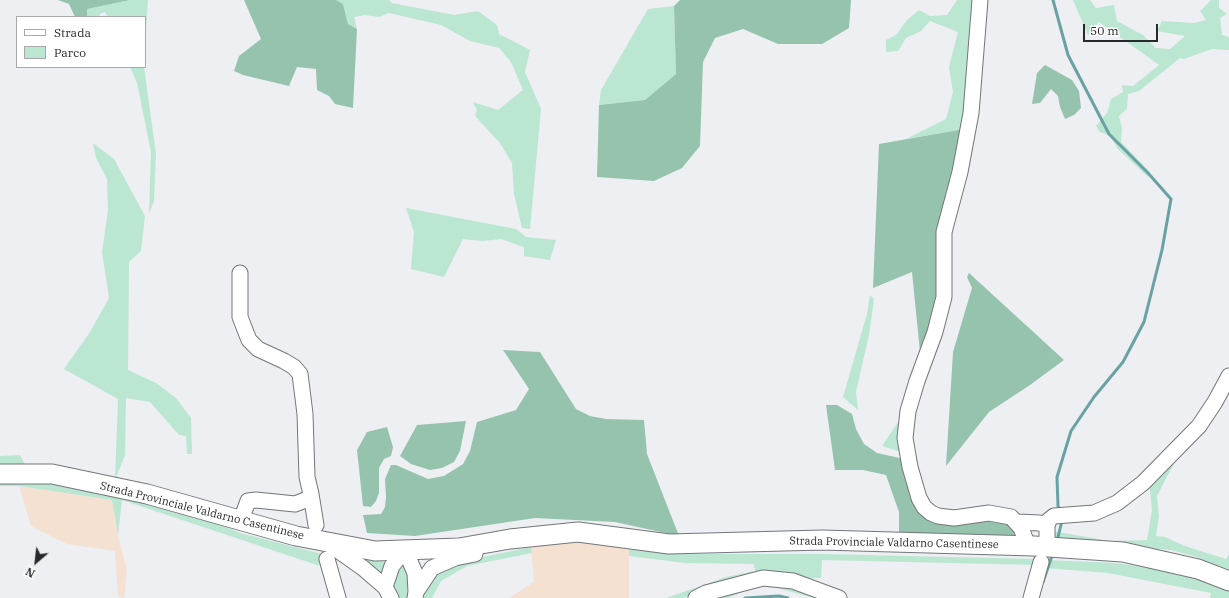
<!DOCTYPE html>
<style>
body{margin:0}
#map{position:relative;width:1229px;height:598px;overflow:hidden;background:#edeff3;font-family:"IBM Plex Serif",serif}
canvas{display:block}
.legend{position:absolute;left:16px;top:16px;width:130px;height:52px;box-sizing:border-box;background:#fff;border:1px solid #a9a9aa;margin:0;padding:5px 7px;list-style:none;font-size:12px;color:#28292a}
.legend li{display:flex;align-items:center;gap:8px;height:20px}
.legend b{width:20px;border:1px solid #a9a9aa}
.north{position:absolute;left:16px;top:542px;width:40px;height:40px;-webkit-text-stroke:3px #fff;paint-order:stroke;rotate:208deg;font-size:11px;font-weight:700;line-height:16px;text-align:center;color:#28292a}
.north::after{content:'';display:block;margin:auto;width:14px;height:18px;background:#28292a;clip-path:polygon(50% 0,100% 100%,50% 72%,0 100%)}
.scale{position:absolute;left:1083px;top:24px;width:75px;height:18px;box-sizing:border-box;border:2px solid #28292a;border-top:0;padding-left:5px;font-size:12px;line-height:14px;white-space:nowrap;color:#28292a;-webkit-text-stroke:3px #fff;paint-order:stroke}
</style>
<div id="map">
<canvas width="1229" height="598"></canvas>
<ul class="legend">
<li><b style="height:5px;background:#fff"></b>Strada</li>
<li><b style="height:11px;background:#bbe6d1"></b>Parco</li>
</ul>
<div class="north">N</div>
<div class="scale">50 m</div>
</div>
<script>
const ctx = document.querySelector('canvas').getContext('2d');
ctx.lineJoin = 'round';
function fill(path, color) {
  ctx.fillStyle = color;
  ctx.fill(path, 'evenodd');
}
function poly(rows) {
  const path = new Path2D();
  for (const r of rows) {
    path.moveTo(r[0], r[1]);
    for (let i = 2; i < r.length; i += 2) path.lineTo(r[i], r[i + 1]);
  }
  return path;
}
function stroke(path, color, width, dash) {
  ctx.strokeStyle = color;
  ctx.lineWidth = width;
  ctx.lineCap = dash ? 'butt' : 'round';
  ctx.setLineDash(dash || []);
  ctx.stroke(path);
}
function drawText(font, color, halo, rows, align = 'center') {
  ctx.font = font + ' "IBM Plex Serif",serif';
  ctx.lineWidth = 3.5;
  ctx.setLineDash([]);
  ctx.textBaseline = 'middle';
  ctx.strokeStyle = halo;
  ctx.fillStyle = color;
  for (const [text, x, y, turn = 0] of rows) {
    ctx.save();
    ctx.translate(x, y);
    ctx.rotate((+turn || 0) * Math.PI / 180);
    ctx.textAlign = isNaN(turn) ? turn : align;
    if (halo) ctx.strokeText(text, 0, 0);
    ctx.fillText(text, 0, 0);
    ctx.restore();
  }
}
const industrial = poly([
 [19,486,112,500,118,535,127,571,124,598,118,596,115,551,67,544,31,526],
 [565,538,629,546,629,598,509,598,534,582,531,547]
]);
const green = poly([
 [130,0,148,0,145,44,145,17,108,17,105,12,100,14,99,17,87,17,87,9],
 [336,0,389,0,392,3,454,15,478,11,497,25,499,34,530,50,525,72,541,109,530,229,522,228,514,194,512,163,500,143,475,116,477,110,473,102,498,110,523,90,511,62,499,48,470,41,441,25,389,13,379,17,365,15,354,17,357,29,348,24,343,4],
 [957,0,977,0,964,129,906,139,946,119,953,92,949,67,958,32,930,21,921,31,906,38,898,51,886,52,886,40,896,35,907,20,919,10,930,16,947,15],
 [1073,0,1090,0,1096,8,1114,5,1117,21,1143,35,1156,48,1170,49,1185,36,1157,31,1162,21,1194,23,1206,20,1200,11,1211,0,1219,0,1219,8,1227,14,1220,18,1222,35,1229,37,1229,50,1212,49,1184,59,1180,58,1139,91,1128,94,1127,109,1119,116,1122,128,1121,142,1150,172,1148,177,1118,149,1110,136,1100,132,1096,126,1107,113,1111,99,1123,92,1122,85,1133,86,1159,65,1099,22,1088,35],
 [674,6,676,74,645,100,599,105,601,90,648,9],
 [130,67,144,67,156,154,154,201,149,214,151,152,137,83],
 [93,143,114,159,145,216,141,251,129,262,128,370,156,383,176,398,191,418,192,454,187,454,186,436,179,435,150,402,126,398,125,455,115,480,118,399,64,369,90,332,109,298,102,252,108,210,107,179,96,158],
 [406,208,516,229,526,237,556,240,550,260,524,256,524,247,501,239,483,241,463,239,444,277,411,269,414,232],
 [870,295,874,299,869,335,856,392,858,410,843,397,867,314],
 [905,412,904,453,882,446],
 [1182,448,1157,496,1159,516,1156,536,1165,537,1185,546,1226,559,1229,554,1229,572,1197,557,1171,550,1051,541,1052,531,1110,541,1147,540,1152,510,1149,481],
 [20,455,25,464,0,464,0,456],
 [0,479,53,480,195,514,240,533,322,554,334,598,330,598,320,566,122,500,118,535,112,500,19,486,0,486],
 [629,546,691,554,822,554,1036,559,1036,565,822,560,821,578,735,581,683,598,666,598,726,577,755,571,754,564,685,563,629,556],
 [531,547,532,553,467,566,441,581,432,598,420,598,436,571,463,561],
 [354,557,387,562,383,578],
 [1046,560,1117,563,1182,573,1229,591,1229,598,1210,598,1211,593,1108,573,1045,568],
 [402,565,407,567,411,572,409,598,398,598,393,589,392,579],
 [762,582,793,584,829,598,814,598,777,588,756,586,728,598,709,598]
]);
const forest = poly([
 [58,0,130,0,87,9,87,17,75,17,69,4],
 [244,0,336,0,343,4,348,24,357,29,353,108,335,104,329,96,317,90,316,69,297,67,289,86,243,75,234,71,239,56,261,39],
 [680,0,851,0,849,28,822,44,778,44,743,29,715,38,703,62,700,146,682,168,654,181,597,177,599,105,645,100,676,74,674,6],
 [1045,65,1072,80,1079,91,1081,108,1074,115,1065,119,1060,107,1058,96,1051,89,1040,103,1032,104,1037,73],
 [964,129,939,288,930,329,920,352,912,272,873,288,879,144],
 [969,273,1064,360,1030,385,989,412,946,466,953,352,972,288,967,277],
 [503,350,540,352,576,409,590,416,606,419,644,420,647,454,679,536,615,522,535,518,415,536,367,533,363,515,381,514,385,507,386,497,385,479,391,465,396,465,428,479,444,476,463,464,470,451,477,422,516,410,529,389],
 [826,405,837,405,852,414,856,429,864,444,877,453,904,459,920,507,1004,517,1016,532,1014,539,899,537,899,512,886,475,863,470,835,470],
 [466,421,460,451,454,462,442,468,430,470,411,464,400,456,417,425],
 [387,427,393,447,391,456,384,459,379,468,379,493,376,501,371,507,363,506,357,450,367,432]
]);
const stream = poly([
 [1053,0,1068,55,1109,134,1148,173,1171,199,1162,250,1144,322,1123,362,1094,397,1071,431,1057,477,1058,506,1060,511],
 [1057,541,1062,521],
 [1043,582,1053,553],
 [745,598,779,596,788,598]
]);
const minor = poly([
 [980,0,971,113,960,172,944,232,944,297,935,332,917,381,908,411,905,438,910,467,919,498,924,507,931,513,938,516,954,518,989,513,1011,517,1021,528,1028,546],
 [240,273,240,317,249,340,258,349,284,361,294,367,300,374,305,414,307,477,311,494,308,499,295,504,256,500,248,501,241,520],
 [311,494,316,525],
 [1017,522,1040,523,1047,526],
 [1047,539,1047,526,1049,520,1054,516,1094,513,1117,503,1143,483,1199,426,1215,402,1229,376],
 [329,544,363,568,385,587,391,598],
 [327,559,338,598],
 [385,587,392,566,405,550,415,573,416,592],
 [415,598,416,592,432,568,455,558,475,554],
 [696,598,706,593,763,578,793,581,839,598],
 [1031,598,1041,562]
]);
const major = poly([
 [0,474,52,474,147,494,296,536,375,551,459,548,510,539,578,532,669,544,822,540,1034,546,1123,552,1198,569,1229,581]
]);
const streetNames = [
 ["Strada Provinciale Valdarno Casentinese",202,511,14],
 ["Strada Provinciale Valdarno Casentinese",894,543,1]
];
fill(industrial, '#f5e1d2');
fill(green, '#bbe6d1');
fill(forest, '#96c3ae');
stroke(stream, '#6aa1a3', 3);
stroke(minor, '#747679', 17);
stroke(major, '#747679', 21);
stroke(minor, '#fff', 15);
stroke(major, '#fff', 19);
drawText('11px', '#28292a', '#fff', streetNames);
</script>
